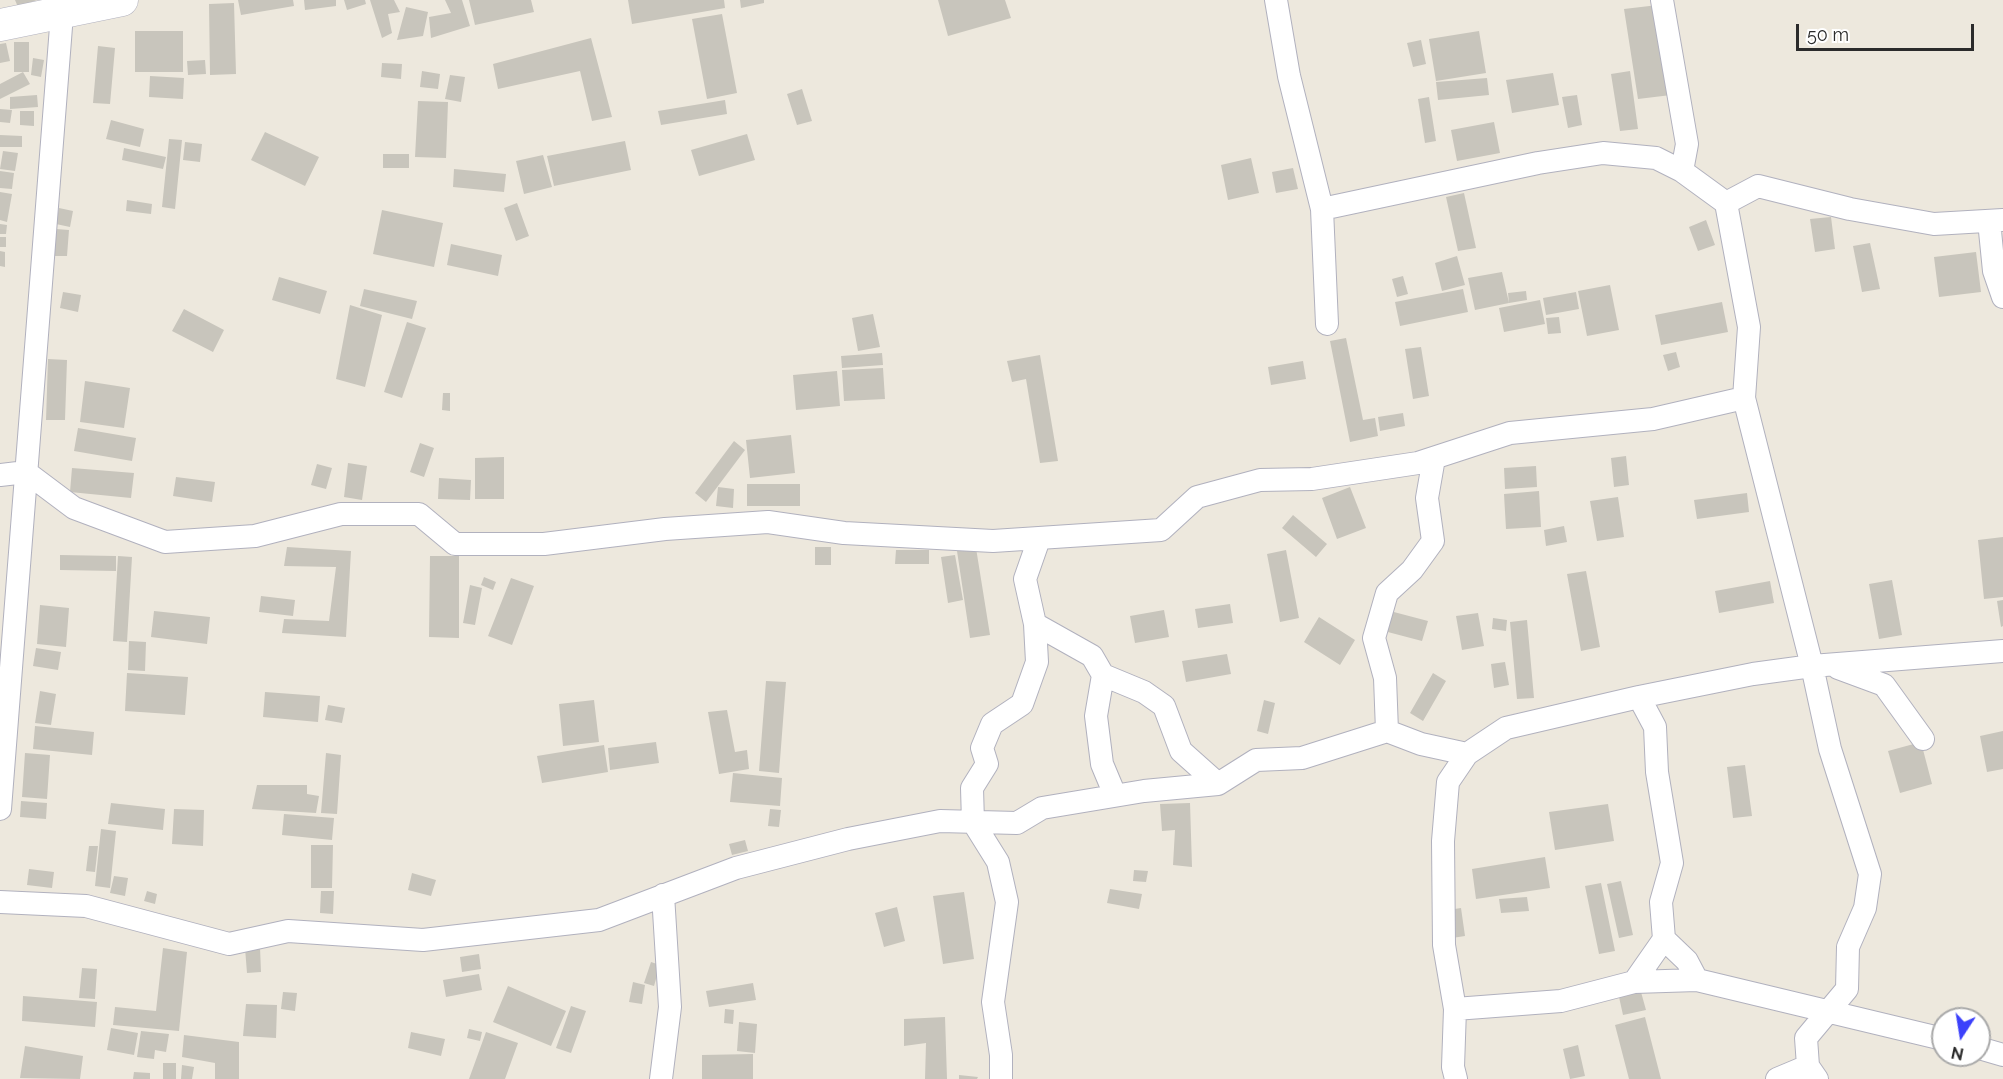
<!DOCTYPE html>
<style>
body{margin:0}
#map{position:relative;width:2003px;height:1079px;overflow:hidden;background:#ede8dd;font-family:Raleway,sans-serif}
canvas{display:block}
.north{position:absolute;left:1931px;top:1007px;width:60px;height:60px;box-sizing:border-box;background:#fff;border:2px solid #aaa;border-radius:50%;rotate:192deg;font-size:16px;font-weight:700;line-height:24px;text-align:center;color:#2b2b2b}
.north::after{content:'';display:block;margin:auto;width:21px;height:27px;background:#3c41fb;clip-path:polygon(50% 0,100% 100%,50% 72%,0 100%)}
.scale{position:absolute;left:1796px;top:24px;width:178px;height:27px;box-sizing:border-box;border:3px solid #2b2b2b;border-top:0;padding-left:8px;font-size:18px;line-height:21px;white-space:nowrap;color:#2b2b2b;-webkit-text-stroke:4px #fff;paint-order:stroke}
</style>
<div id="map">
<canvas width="2003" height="1079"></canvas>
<div class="north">N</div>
<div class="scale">50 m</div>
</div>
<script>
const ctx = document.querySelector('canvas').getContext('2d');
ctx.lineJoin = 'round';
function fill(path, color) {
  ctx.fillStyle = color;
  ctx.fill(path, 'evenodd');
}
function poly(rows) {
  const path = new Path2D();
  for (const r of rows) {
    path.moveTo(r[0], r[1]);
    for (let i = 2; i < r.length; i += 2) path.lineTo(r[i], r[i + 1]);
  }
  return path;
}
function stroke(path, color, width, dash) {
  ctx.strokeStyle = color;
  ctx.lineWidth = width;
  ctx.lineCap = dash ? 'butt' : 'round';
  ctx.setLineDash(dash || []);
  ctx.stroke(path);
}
const building = poly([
 [15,0,37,0,18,7],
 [238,0,293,0,294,6,241,15],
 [304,0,336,0,336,6,305,10],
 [344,0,365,0,366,4,347,10],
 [370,0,394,0,400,12,388,14,392,33,382,38],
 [445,0,462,0,470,26,431,38,429,17,451,13],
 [469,0,531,0,534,12,475,25],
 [628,0,724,0,725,8,632,24],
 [740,0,764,0,764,3,741,8],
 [938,0,1005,0,1011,18,948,36],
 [234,3,236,74,210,75,209,4],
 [1658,5,1671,95,1638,99,1624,9],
 [406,7,428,12,423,36,397,40],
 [722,14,737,93,707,99,692,19],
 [135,31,183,31,183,72,135,72],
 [1479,31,1486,73,1436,81,1429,39],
 [591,38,612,117,592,121,580,71,498,89,493,64],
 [1421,40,1426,64,1413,67,1407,43],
 [14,42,29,42,29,72,23,72,30,84,0,99,0,84,23,72,14,72],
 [6,43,10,61,0,63,0,44],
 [98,46,115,48,110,104,93,103],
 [33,58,44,60,41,77,31,75],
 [205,60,206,74,188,75,187,61],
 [382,63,402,64,401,79,381,77],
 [422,71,440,74,438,89,420,87],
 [1630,71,1638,129,1620,131,1611,74],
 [1553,73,1559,105,1512,113,1506,80],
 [450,75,465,77,461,102,445,99],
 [150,76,184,78,183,99,149,97],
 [1487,78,1489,95,1438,100,1436,82],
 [802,89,812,121,797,125,787,94],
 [37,95,38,107,10,109,10,97],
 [1577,95,1582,125,1568,128,1562,97],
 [1429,97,1436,141,1425,143,1418,99],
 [725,100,727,114,661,125,658,111],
 [418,101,448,102,446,158,415,157],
 [0,109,12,110,10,123,0,122],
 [20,111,34,111,34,126,20,125],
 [111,120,144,129,140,147,106,139],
 [1494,122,1500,153,1457,161,1451,130],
 [265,132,319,157,305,186,251,160],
 [747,134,755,160,699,176,691,150],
 [0,135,22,136,22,147,0,147],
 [169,139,182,140,175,209,162,207],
 [625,141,631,170,554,186,547,156],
 [185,142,202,144,200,162,183,160],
 [124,148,166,157,163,169,122,160],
 [3,151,18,153,15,171,0,169],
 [383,154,409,154,409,168,383,168],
 [543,155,552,187,524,194,516,161],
 [1251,158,1259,193,1228,200,1221,165],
 [1293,168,1298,189,1276,193,1272,172],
 [454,169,506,174,504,192,453,187],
 [0,171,14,173,12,189,0,188],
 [0,192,12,194,7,222,0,220],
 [1464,193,1476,248,1458,251,1446,197],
 [127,200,152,204,151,214,126,211],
 [517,203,529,236,516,241,504,208],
 [59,208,73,211,70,227,56,224],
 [382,210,443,223,434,267,373,254],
 [1831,217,1835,249,1815,252,1810,219],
 [1706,220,1715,245,1698,251,1689,227],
 [0,224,7,225,6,234,0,234],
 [56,229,69,230,67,256,54,256],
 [0,237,6,237,6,247,0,247],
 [1870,243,1880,289,1862,292,1853,246],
 [451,244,502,255,498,276,447,265],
 [0,251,5,252,5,267,0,266],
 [1976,252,1981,292,1939,297,1934,257],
 [1457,256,1465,285,1442,291,1435,263],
 [1502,272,1509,303,1475,310,1468,278],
 [1403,276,1408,294,1397,297,1392,279],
 [279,277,327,291,320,314,272,300],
 [1610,285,1619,330,1587,336,1578,291],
 [364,289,417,301,412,319,360,306],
 [1463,289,1468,312,1400,326,1395,302],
 [1526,291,1527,300,1509,303,1508,293],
 [63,292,81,295,78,312,60,308],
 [1576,292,1579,309,1546,315,1543,298],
 [1540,300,1545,324,1504,332,1499,308],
 [1722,302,1728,332,1661,345,1655,315],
 [350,305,382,315,365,387,336,379],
 [184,309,224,330,213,352,172,331],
 [873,314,880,347,858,351,852,318],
 [1559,317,1561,333,1548,334,1546,318],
 [407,322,426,328,402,398,384,392],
 [1346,338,1363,420,1375,418,1378,436,1350,442,1330,341],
 [1421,347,1429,396,1413,399,1405,349],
 [1676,352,1680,367,1668,371,1663,355],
 [882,353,883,365,842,368,841,356],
 [1040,355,1058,461,1040,463,1026,379,1012,382,1007,361],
 [48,359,67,360,65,420,46,420],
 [1303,361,1306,379,1271,385,1268,367],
 [883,368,885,399,844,401,842,370],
 [837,371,840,406,796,410,793,375],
 [85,381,130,388,124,428,80,422],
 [443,393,450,393,450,411,442,410],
 [1403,413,1405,426,1380,431,1378,417],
 [78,428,136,438,132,461,74,451],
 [791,435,795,473,750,478,746,440],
 [734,441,745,450,706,502,695,493],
 [420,443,434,448,424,477,410,472],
 [1626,456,1629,485,1614,487,1611,458],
 [504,457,504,499,475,499,475,458],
 [348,463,367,466,362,500,344,497],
 [317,464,332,468,326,489,311,485],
 [1536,466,1537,487,1505,489,1504,468],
 [72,468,134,473,131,498,70,492],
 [176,477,215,482,212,502,173,496],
 [439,478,471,480,470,500,438,499],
 [747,484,800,484,800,506,747,506],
 [718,487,734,489,733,508,716,506],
 [1350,487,1366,528,1337,539,1322,498],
 [1539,491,1541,527,1506,529,1504,494],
 [1747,493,1749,512,1697,519,1694,500],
 [1618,497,1624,537,1597,541,1590,501],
 [1293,515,1327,544,1316,557,1282,528],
 [1564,526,1567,542,1546,546,1544,530],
 [2003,537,2003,597,1984,599,1978,540],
 [287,547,351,551,346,637,282,633,284,619,329,621,336,567,284,566],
 [815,547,831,547,831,565,815,565],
 [976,548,990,635,970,638,957,551],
 [896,550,929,550,929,564,895,564],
 [1286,550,1299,618,1280,622,1267,554],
 [60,555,116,556,116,571,60,570],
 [955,555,963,600,948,603,941,557],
 [118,556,132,557,127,642,113,641],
 [430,556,459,556,459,638,429,637],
 [1586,571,1600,647,1581,651,1567,574],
 [484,577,496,582,493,590,481,585],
 [511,578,534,586,512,645,488,636],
 [1892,580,1902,635,1879,639,1869,584],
 [1770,581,1774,603,1719,613,1715,591],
 [470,585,482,588,475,625,463,623],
 [261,596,295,600,293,616,259,612],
 [2003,600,2003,626,2001,627,1997,601],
 [1230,604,1233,623,1198,628,1195,609],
 [40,605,69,608,66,647,37,644],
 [1164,610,1169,637,1135,643,1130,616],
 [154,611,210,617,207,644,151,637],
 [1390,611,1428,621,1422,641,1384,631],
 [1478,613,1484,646,1462,650,1456,616],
 [1319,617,1355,640,1340,665,1304,642],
 [1493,618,1507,620,1506,631,1492,629],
 [1527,620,1534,698,1517,699,1510,622],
 [129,641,146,642,145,671,128,670],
 [36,648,61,652,58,670,33,666],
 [1227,654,1231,674,1186,682,1182,661],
 [1505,662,1509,685,1494,688,1491,664],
 [127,673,188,677,185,715,125,711],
 [1433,673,1446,681,1423,721,1410,713],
 [766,681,786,682,779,773,759,771],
 [40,691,56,694,51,725,35,723],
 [265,692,320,696,318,722,263,717],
 [594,700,599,742,563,746,559,704],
 [1264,700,1275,703,1268,734,1257,731],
 [328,705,345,708,342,723,325,720],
 [727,710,735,752,747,750,749,769,719,774,708,712],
 [35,726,94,732,92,755,33,749],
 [2003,731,2003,769,1987,772,1980,736],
 [656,742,659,763,610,770,608,748],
 [1921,742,1932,784,1900,793,1888,751],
 [604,745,608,772,542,783,537,756],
 [25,753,50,755,47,799,22,797],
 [326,753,341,755,337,814,321,813],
 [1745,765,1752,816,1733,818,1727,767],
 [733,773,782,778,780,806,730,802],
 [257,785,307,785,307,794,319,796,316,813,252,809],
 [21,801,47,803,46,819,20,817],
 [111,803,165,809,163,830,108,824],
 [1190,803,1192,867,1173,865,1175,830,1162,831,1160,804],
 [1608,804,1614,841,1555,850,1549,812],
 [174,809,204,810,203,846,172,844],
 [770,809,781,810,779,827,768,826],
 [284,814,334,818,332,840,282,835],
 [101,829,116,831,110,888,95,886],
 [745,840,748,851,732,855,729,844],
 [311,845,333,845,332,888,311,888],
 [89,846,98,846,95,872,86,871],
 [1545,857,1550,888,1476,899,1472,869],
 [29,869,54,872,52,888,27,885],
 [1134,870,1148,871,1146,882,1133,881],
 [412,873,436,880,431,896,408,890],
 [114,876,128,878,125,896,110,893],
 [1621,881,1633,935,1619,938,1607,884],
 [1601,883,1615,951,1599,954,1585,886],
 [1110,889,1142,894,1139,909,1107,903],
 [147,891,157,894,155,904,144,901],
 [321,891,334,891,333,914,320,913],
 [964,892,974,959,943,964,933,896],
 [1527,897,1529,911,1501,913,1499,899],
 [897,907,905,941,884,947,875,913],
 [1461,908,1465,936,1452,938,1448,910],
 [260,947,261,972,247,973,245,948],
 [163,948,187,952,179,1031,113,1025,115,1007,156,1011],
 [479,954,481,969,462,972,460,957],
 [651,962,660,965,654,986,644,983],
 [82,968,97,969,95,999,79,998],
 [479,974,482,990,446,997,443,980],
 [633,982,645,985,642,1004,629,1002],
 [753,983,756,1000,709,1007,706,991],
 [508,986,566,1011,551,1046,493,1022],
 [283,992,297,993,295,1011,281,1009],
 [1641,992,1646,1010,1623,1015,1619,997],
 [23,996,97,1002,95,1027,22,1021],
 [246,1004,277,1005,276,1038,243,1036],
 [571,1006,586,1011,571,1053,556,1048],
 [725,1009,734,1010,733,1024,724,1023],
 [945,1017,947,1079,925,1079,926,1043,904,1046,904,1019],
 [1645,1017,1661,1079,1629,1079,1615,1025],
 [739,1022,757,1024,755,1053,737,1051],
 [111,1028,138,1033,134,1055,107,1050],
 [469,1029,482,1032,480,1041,467,1038],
 [141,1031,169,1034,166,1052,155,1050,154,1059,137,1057],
 [411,1032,445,1039,441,1056,408,1048],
 [486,1032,518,1043,505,1079,469,1079],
 [184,1035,239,1042,239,1079,215,1079,215,1063,182,1057],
 [1578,1045,1585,1076,1570,1079,1563,1049],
 [25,1046,83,1056,80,1079,20,1078],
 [753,1054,753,1079,702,1079,702,1055],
 [163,1063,176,1063,176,1079,163,1079],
 [182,1065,194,1067,192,1079,181,1079],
 [134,1072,150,1073,150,1079,133,1079],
 [959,1075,978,1077,977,1079,959,1079]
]);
const street = poly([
 [1276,0,1289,76,1322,209,1327,324],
 [1662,0,1687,144,1682,171,1726,203,1749,327,1744,398,1812,666,2003,651],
 [1726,203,1758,186,1850,209,1934,224,2003,220],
 [1322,209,1538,163,1603,153,1656,158,1682,171],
 [1989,221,1994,271,2003,297],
 [0,475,26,472,74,508,165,542,255,536,341,514,419,514,455,544,544,544,665,529,768,522,844,533,993,541,1161,530,1197,497,1260,480,1312,479,1418,463,1510,433,1653,419,1744,398],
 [1039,539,1025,579,1035,624,1092,656,1103,675,1144,692,1164,706,1181,751,1218,784],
 [1838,668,1884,685,1923,739],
 [1103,675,1096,716,1102,764,1115,795],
 [1639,697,1655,727,1657,772,1672,863,1661,902,1664,939,1687,961,1697,980],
 [1387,731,1385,678,1374,638,1387,593,1412,570,1433,541,1427,498,1434,458],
 [0,809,62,14],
 [0,902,86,906,229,944,288,931,423,940,599,920,736,868,848,839,940,821,1017,823,1042,808,1144,791,1218,784,1256,760,1302,758,1387,731,1421,744,1467,754,1506,728,1639,697,1753,674,1812,666,1830,749,1870,874,1865,908,1848,947,1847,989,1806,1038,1808,1066,1817,1079],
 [1634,982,1664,939],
 [1455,1009,1561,1001,1634,982,1697,980,1943,1039],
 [1979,1048,2003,1055],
 [661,1079,670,1007,663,895],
 [1001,1079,1001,1055,993,1002,1007,902,998,862,973,822,972,788,987,764,982,748,992,724,1022,704,1037,662,1035,624],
 [1456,1079,1453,1067,1455,1009,1444,945,1443,841,1448,782,1467,754],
 [1777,1079,1808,1066]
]);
const secondary = poly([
 [0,25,122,0]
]);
fill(building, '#c8c5bc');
stroke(street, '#b1b1be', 24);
stroke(secondary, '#b1b1be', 33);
stroke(street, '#fff', 22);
stroke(secondary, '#fff', 32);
</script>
